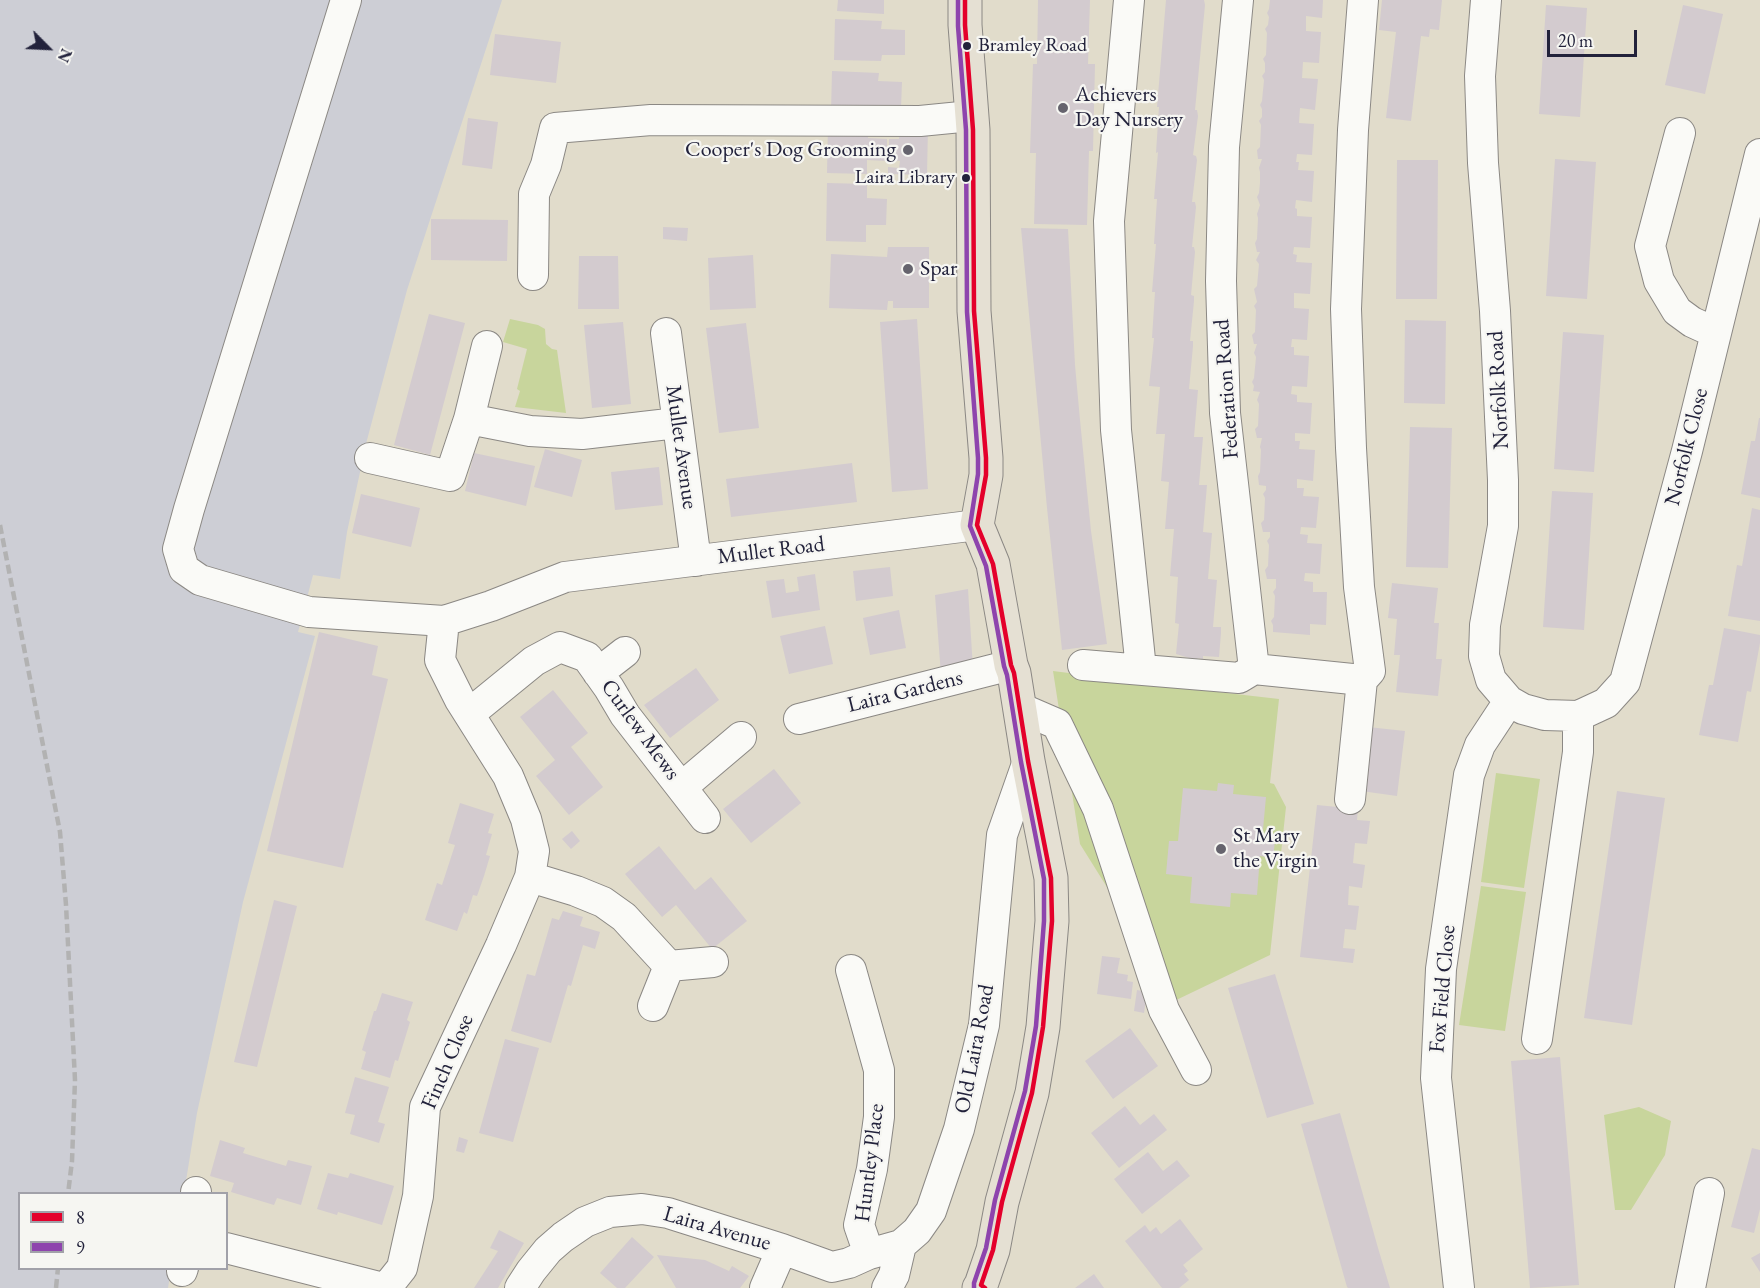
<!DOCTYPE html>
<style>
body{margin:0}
#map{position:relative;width:1760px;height:1288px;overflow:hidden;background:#e1dccb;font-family:"EB Garamond",serif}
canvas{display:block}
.legend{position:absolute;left:18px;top:1192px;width:210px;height:78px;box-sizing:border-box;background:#f6f6f2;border:2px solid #a1a1a9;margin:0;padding:8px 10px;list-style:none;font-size:18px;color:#22223b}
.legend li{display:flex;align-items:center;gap:12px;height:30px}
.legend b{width:30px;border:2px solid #a1a1a9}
.north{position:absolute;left:18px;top:18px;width:60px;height:60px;-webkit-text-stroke:4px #f6f6f2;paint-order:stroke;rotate:114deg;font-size:16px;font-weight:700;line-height:24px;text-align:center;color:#22223b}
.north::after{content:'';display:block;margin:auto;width:21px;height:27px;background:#22223b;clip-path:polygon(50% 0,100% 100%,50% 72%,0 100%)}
.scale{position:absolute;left:1547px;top:30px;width:90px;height:27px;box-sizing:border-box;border:3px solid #22223b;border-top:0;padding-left:8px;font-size:18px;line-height:21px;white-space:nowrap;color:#22223b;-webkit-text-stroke:4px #f6f6f2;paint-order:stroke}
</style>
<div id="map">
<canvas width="1760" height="1288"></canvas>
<ul class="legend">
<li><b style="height:8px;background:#e4002b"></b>8</li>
<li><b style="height:8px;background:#8e44ad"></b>9</li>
</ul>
<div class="north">N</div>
<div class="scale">20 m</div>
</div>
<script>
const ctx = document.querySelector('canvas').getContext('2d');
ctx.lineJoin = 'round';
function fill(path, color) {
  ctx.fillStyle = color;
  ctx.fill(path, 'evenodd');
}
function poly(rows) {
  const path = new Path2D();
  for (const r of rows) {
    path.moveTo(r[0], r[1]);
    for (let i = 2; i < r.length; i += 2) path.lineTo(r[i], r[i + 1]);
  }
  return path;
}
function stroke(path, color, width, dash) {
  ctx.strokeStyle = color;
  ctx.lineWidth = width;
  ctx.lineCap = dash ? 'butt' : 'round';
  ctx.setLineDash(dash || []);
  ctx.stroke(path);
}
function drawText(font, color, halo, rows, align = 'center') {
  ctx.font = font + ' "EB Garamond",serif';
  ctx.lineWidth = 4.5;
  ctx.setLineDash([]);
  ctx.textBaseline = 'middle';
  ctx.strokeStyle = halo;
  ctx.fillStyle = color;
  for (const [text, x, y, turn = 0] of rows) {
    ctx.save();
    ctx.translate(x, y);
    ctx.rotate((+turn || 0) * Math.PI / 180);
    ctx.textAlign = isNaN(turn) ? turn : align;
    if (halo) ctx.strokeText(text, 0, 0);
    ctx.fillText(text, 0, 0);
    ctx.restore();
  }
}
const industrial = poly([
 [0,0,502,0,407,290,367,440,347,532,340,579,313,575,298,632,315,636,243,902,197,1113,184,1193,20,1194,20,1268,171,1269,168,1288,0,1288]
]);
const green = poly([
 [510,319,538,325,545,329,546,344,552,349,557,350,566,413,515,407,520,391,517,389,527,349,503,342],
 [1053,671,1218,692,1279,699,1270,783,1274,784,1286,807,1270,955,1170,1003,1125,916,1080,844],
 [1496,773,1540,779,1524,888,1481,882],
 [1481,886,1526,892,1505,1031,1459,1025],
 [1639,1107,1671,1121,1665,1155,1631,1210,1615,1210,1604,1115]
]);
const building = poly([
 [838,0,884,0,884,14,837,11],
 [1038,0,1090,0,1088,64,1095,64,1093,151,1089,151,1087,225,1034,224,1036,153,1030,153,1033,64,1037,64],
 [1166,0,1204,0,1205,5,1195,110,1197,110,1198,116,1193,155,1196,156,1197,160,1192,202,1195,202,1196,207,1192,247,1194,247,1195,252,1191,295,1194,296,1194,301,1190,341,1193,341,1193,346,1189,389,1198,390,1194,437,1203,437,1199,485,1207,485,1203,532,1212,533,1208,579,1217,580,1213,627,1221,627,1221,633,1219,657,1203,656,1203,659,1198,658,1196,660,1176,654,1179,624,1175,623,1178,577,1170,576,1174,529,1165,529,1169,482,1161,481,1165,434,1156,434,1160,387,1149,386,1154,338,1152,338,1155,292,1152,292,1156,244,1154,244,1157,199,1154,199,1158,152,1156,153,1159,107,1157,107],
 [1270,0,1323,0,1322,18,1306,16,1306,31,1321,32,1319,63,1303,62,1302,78,1318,79,1315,110,1300,108,1299,123,1314,124,1312,155,1297,154,1296,162,1299,162,1298,170,1314,171,1312,202,1296,200,1295,208,1297,209,1297,216,1312,217,1310,248,1294,247,1293,254,1297,255,1296,262,1312,263,1310,294,1294,293,1294,308,1309,309,1307,340,1292,339,1291,347,1294,347,1294,355,1309,356,1307,387,1292,386,1291,394,1297,395,1297,402,1312,403,1310,434,1295,433,1295,441,1300,441,1299,449,1315,450,1313,481,1297,479,1297,488,1304,488,1303,496,1319,497,1316,528,1301,527,1300,534,1308,535,1307,543,1322,544,1320,574,1305,573,1304,581,1313,582,1313,592,1327,592,1326,625,1310,624,1310,635,1273,632,1273,625,1271,621,1274,617,1275,596,1273,592,1276,588,1276,579,1267,579,1265,570,1268,566,1269,545,1267,541,1270,537,1270,532,1263,532,1261,523,1264,520,1265,498,1263,494,1266,490,1266,486,1259,485,1258,476,1260,472,1261,450,1260,447,1262,438,1257,438,1255,429,1258,426,1259,404,1257,400,1260,392,1253,391,1254,386,1252,382,1254,378,1256,357,1254,353,1257,344,1254,344,1252,335,1255,332,1256,310,1254,306,1257,302,1254,289,1257,286,1259,264,1256,260,1260,252,1257,252,1255,243,1257,239,1258,218,1257,214,1260,205,1257,197,1259,193,1260,183,1260,172,1259,168,1262,159,1258,159,1257,150,1260,147,1261,125,1259,121,1262,117,1262,109,1260,105,1262,101,1264,80,1262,76,1265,72,1265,63,1263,59,1266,55,1267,33,1265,29,1268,25,1269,17,1267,13,1269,9],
 [1382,0,1442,0,1439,30,1430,29,1429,37,1421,36,1411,121,1386,118,1396,32,1379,30],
 [1546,5,1587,8,1580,117,1539,114],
 [1683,5,1723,14,1705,94,1665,85],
 [835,19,882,21,881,29,905,30,905,55,882,55,881,61,834,60],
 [495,34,561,42,556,83,490,75],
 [832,71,879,73,878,81,902,82,901,108,831,112],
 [468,118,498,122,492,169,462,165],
 [828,124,869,125,868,138,887,139,887,161,867,160,867,174,827,173],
 [900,127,928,127,927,175,888,174,888,167,899,168,900,161,889,160,889,139,899,139],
 [1555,159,1596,162,1587,299,1546,296],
 [1397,160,1438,160,1437,299,1396,299],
 [827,183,867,184,867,198,887,199,886,225,866,225,866,242,826,241],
 [431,219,508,220,507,261,431,260],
 [663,227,688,228,687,241,663,239],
 [1021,228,1068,229,1075,365,1080,420,1091,531,1107,644,1062,650,1047,508],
 [888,247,929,247,929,308,893,308,893,301,888,301,887,310,829,308,831,254,887,257],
 [753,255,756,308,710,310,708,258],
 [579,256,618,256,619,309,578,309],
 [429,314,465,323,430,455,394,445],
 [917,319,928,489,892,492,880,322],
 [1405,320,1446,321,1445,404,1404,403],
 [623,322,631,404,592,408,584,325],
 [746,323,759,428,719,433,706,328],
 [1563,332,1604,335,1594,472,1554,469],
 [1759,418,1760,418,1760,498,1741,494,1751,441,1755,441],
 [1410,427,1452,428,1448,568,1406,567],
 [545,449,582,460,572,497,534,487],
 [474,453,535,466,526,506,465,491],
 [852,463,857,502,731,517,726,479],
 [659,467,663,505,615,510,611,472],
 [1552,491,1593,493,1584,630,1543,627],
 [361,494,420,508,411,547,352,533],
 [1752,508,1760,510,1760,621,1728,616,1737,565,1742,566],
 [890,567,893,596,856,601,853,571],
 [815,574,820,610,772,618,766,581,784,579,786,593,799,591,797,577],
 [1392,583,1438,588,1434,623,1439,623,1436,659,1442,659,1438,696,1396,692,1400,655,1394,655,1397,619,1388,618],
 [968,589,973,669,941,675,935,595],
 [899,610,906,648,870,655,863,618],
 [825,626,833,664,789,674,780,636],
 [1724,628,1760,635,1760,643,1751,692,1747,691,1738,742,1699,735,1709,685,1713,685],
 [319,632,378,646,372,675,388,679,343,868,267,851],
 [696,668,719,700,670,738,644,705],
 [553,690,588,733,571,747,603,787,569,815,536,776,555,760,520,717],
 [1368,727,1405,731,1397,796,1361,791],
 [774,769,801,803,751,843,723,809],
 [1218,783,1234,785,1233,794,1266,797,1262,840,1275,841,1273,858,1260,856,1257,895,1231,893,1230,907,1190,903,1192,877,1166,874,1169,841,1178,841,1183,788,1217,791],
 [1617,791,1665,798,1632,1025,1584,1018],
 [460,803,494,814,488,833,492,834,486,855,490,856,484,876,477,896,473,895,467,914,464,912,457,931,425,920,437,883,442,885,455,845,448,843],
 [1317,805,1358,809,1357,820,1370,821,1367,844,1355,843,1353,863,1365,865,1362,888,1349,886,1348,905,1359,906,1356,930,1345,929,1343,948,1355,949,1353,963,1300,957],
 [572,831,580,841,571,849,562,839],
 [659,846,695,890,711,877,747,921,712,949,676,905,662,917,625,874],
 [274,900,297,906,257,1067,234,1062],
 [563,911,583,917,580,926,600,932,595,949,583,945,571,986,568,985,551,1043,511,1031,527,974,535,976,552,918,559,920],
 [1102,956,1120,958,1117,973,1128,975,1127,981,1133,982,1131,999,1097,994],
 [1275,974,1314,1104,1267,1118,1228,988],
 [1137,990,1147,992,1144,1013,1134,1011],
 [382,993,413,1002,407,1020,410,1022,398,1061,395,1060,390,1078,361,1069,366,1052,362,1050,374,1011,376,1011],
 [1130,1028,1158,1066,1113,1099,1085,1061],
 [505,1039,539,1048,513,1142,479,1133],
 [1560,1057,1579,1285,1530,1288,1511,1061],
 [355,1077,389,1087,378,1122,385,1124,379,1143,350,1134,355,1115,345,1113],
 [1125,1106,1140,1125,1154,1114,1167,1130,1119,1168,1091,1133],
 [1340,1113,1378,1248,1390,1288,1348,1288,1347,1287,1301,1124],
 [459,1137,468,1140,464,1153,456,1151],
 [220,1140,245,1148,243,1153,286,1166,288,1160,312,1166,301,1205,277,1198,274,1205,231,1192,234,1183,210,1176],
 [1752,1148,1760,1150,1760,1209,1754,1233,1731,1227],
 [1148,1152,1163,1171,1177,1160,1190,1176,1142,1214,1114,1179],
 [328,1173,348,1178,350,1173,394,1186,382,1225,338,1212,337,1215,317,1209],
 [1180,1219,1203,1249,1183,1265,1188,1271,1184,1274,1189,1280,1179,1288,1162,1288,1125,1241,1145,1225,1150,1232,1156,1227,1161,1234],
 [499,1230,524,1243,498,1288,474,1288,498,1251,490,1248],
 [632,1237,654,1257,625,1288,617,1288,600,1273],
 [1760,1253,1760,1272,1751,1258],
 [657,1255,705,1260,729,1271,732,1266,749,1276,740,1288,676,1288],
 [1094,1274,1104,1288,1075,1288]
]);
const minor = poly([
 [346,0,189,509,178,549,184,569,200,580,309,612,444,621,491,606,565,577,977,525],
 [1129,0,1109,221,1116,430,1141,669],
 [1238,0,1224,147,1221,281,1225,413,1254,669,1362,680],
 [1486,0,1480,76,1483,163,1495,311,1503,480,1503,526,1485,625,1484,656,1491,680,1509,701,1523,709,1545,715,1578,716,1606,703,1625,682,1687,451,1760,154],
 [1680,133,1650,246,1659,281,1677,311,1692,322,1716,333],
 [533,275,534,194,546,165,555,128,651,120,920,121,971,116],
 [666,333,696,561],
 [469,419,487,346],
 [370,458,450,476,469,419,530,431,582,434,677,423],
 [1083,665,1239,678,1254,669],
 [598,673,625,652],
 [1020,708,1057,724,1098,809,1164,1010,1196,1070],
 [469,714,534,661,560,647,587,657,609,688,625,715,705,818],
 [799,719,1011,665],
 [682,787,741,737],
 [1350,799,1362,680,1370,671,1359,587,1351,448,1346,309,1353,130,1363,0],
 [530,877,576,891,603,902,624,917,669,966],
 [851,970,879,1070,879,1117,872,1169,859,1225,869,1254],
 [653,1006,669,966,713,962],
 [1537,1039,1578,752,1578,716],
 [196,1194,196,1192],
 [226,1248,383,1288],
 [182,1271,183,1268],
 [386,1288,402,1268,418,1196,425,1107,501,945,530,877,534,851,526,819,508,776,460,700,440,660,444,621],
 [520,1288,531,1271,548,1250,563,1237,585,1222,610,1212,642,1209,668,1213,782,1249,832,1267,849,1263,869,1254,901,1245],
 [765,1288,782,1249],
 [887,1288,894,1275,901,1245,917,1231,931,1211,959,1129,984,1025,1002,835,1028,761],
 [1459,1288,1436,1078,1441,969,1469,775,1480,745,1509,701],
 [1690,1288,1709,1193]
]);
const major = poly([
 [965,0,965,25,973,130,974,311,986,458,986,475,977,525,993,564,1011,665,1014,673,1028,761,1051,878,1052,921,1043,1027,1032,1093,1002,1202,993,1250,981,1285,979,1288]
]);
const rail = poly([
 [0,525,60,832,66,905,75,1080,72,1161,68,1194],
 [56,1288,58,1268]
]);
const bus1 = poly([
 [965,0,965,25,973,130,974,311,986,458,986,475,977,525,993,564,1011,665,1014,673,1028,761,1051,878,1052,921,1043,1027,1032,1093,1002,1202,993,1250,981,1285,985,1288]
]);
const bus2 = poly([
 [958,0,958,26,966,130,967,312,978,458,978,474,970,526,986,566,1004,666,1007,675,1021,762,1044,879,1044,921,1036,1026,1025,1091,995,1200,986,1248,974,1283,974,1288]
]);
const markers = [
 [967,46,5,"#22223b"],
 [1063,108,6,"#65636d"],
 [908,150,6,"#65636d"],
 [966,178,5,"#22223b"],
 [908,269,6,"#65636d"],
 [1221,849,6,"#65636d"]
];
const busNames = [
 ["Bramley Road",978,46],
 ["Laira Library",955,178,"right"]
];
const poiNames = [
 ["Achievers",1075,95],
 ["Day Nursery",1075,120],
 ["Cooper's Dog Grooming",896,150,"right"],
 ["Spar",920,269],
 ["St Mary",1233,836],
 ["the Virgin",1233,861]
];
const streetNames = [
 ["Federation Road",1227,389,-94],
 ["Norfolk Road",1499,390,-93],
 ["Mullet Avenue",681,447,82],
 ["Norfolk Close",1687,447,-76],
 ["Mullet Road",771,551,-7],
 ["Laira Gardens",905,692,-14],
 ["Curlew Mews",640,730,54],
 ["Fox Field Close",1443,989,-85],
 ["Old Laira Road",975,1049,-79],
 ["Finch Close",448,1062,-67],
 ["Huntley Place",870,1163,-83],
 ["Laira Avenue",717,1229,16]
];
fill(industrial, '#cdced5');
fill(green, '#c8d59c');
fill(building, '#d3cbcf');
stroke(minor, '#8b8884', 32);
stroke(major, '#8b8884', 35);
stroke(minor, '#fafaf7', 30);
stroke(major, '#e5e0d3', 33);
stroke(rail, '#b2b2b2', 4.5, [9, 4.5]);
stroke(bus1, '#e4002b', 4.5);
stroke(bus2, '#8e44ad', 4.5);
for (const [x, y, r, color] of markers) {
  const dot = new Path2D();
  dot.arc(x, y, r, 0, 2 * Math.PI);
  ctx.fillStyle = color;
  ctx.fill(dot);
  stroke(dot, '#f6f6f2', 2);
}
drawText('20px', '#22223b', '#f6f6f2', busNames, 'left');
drawText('22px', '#22223b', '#f6f6f2', poiNames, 'left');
drawText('22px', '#22223b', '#f6f6f2', streetNames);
</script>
